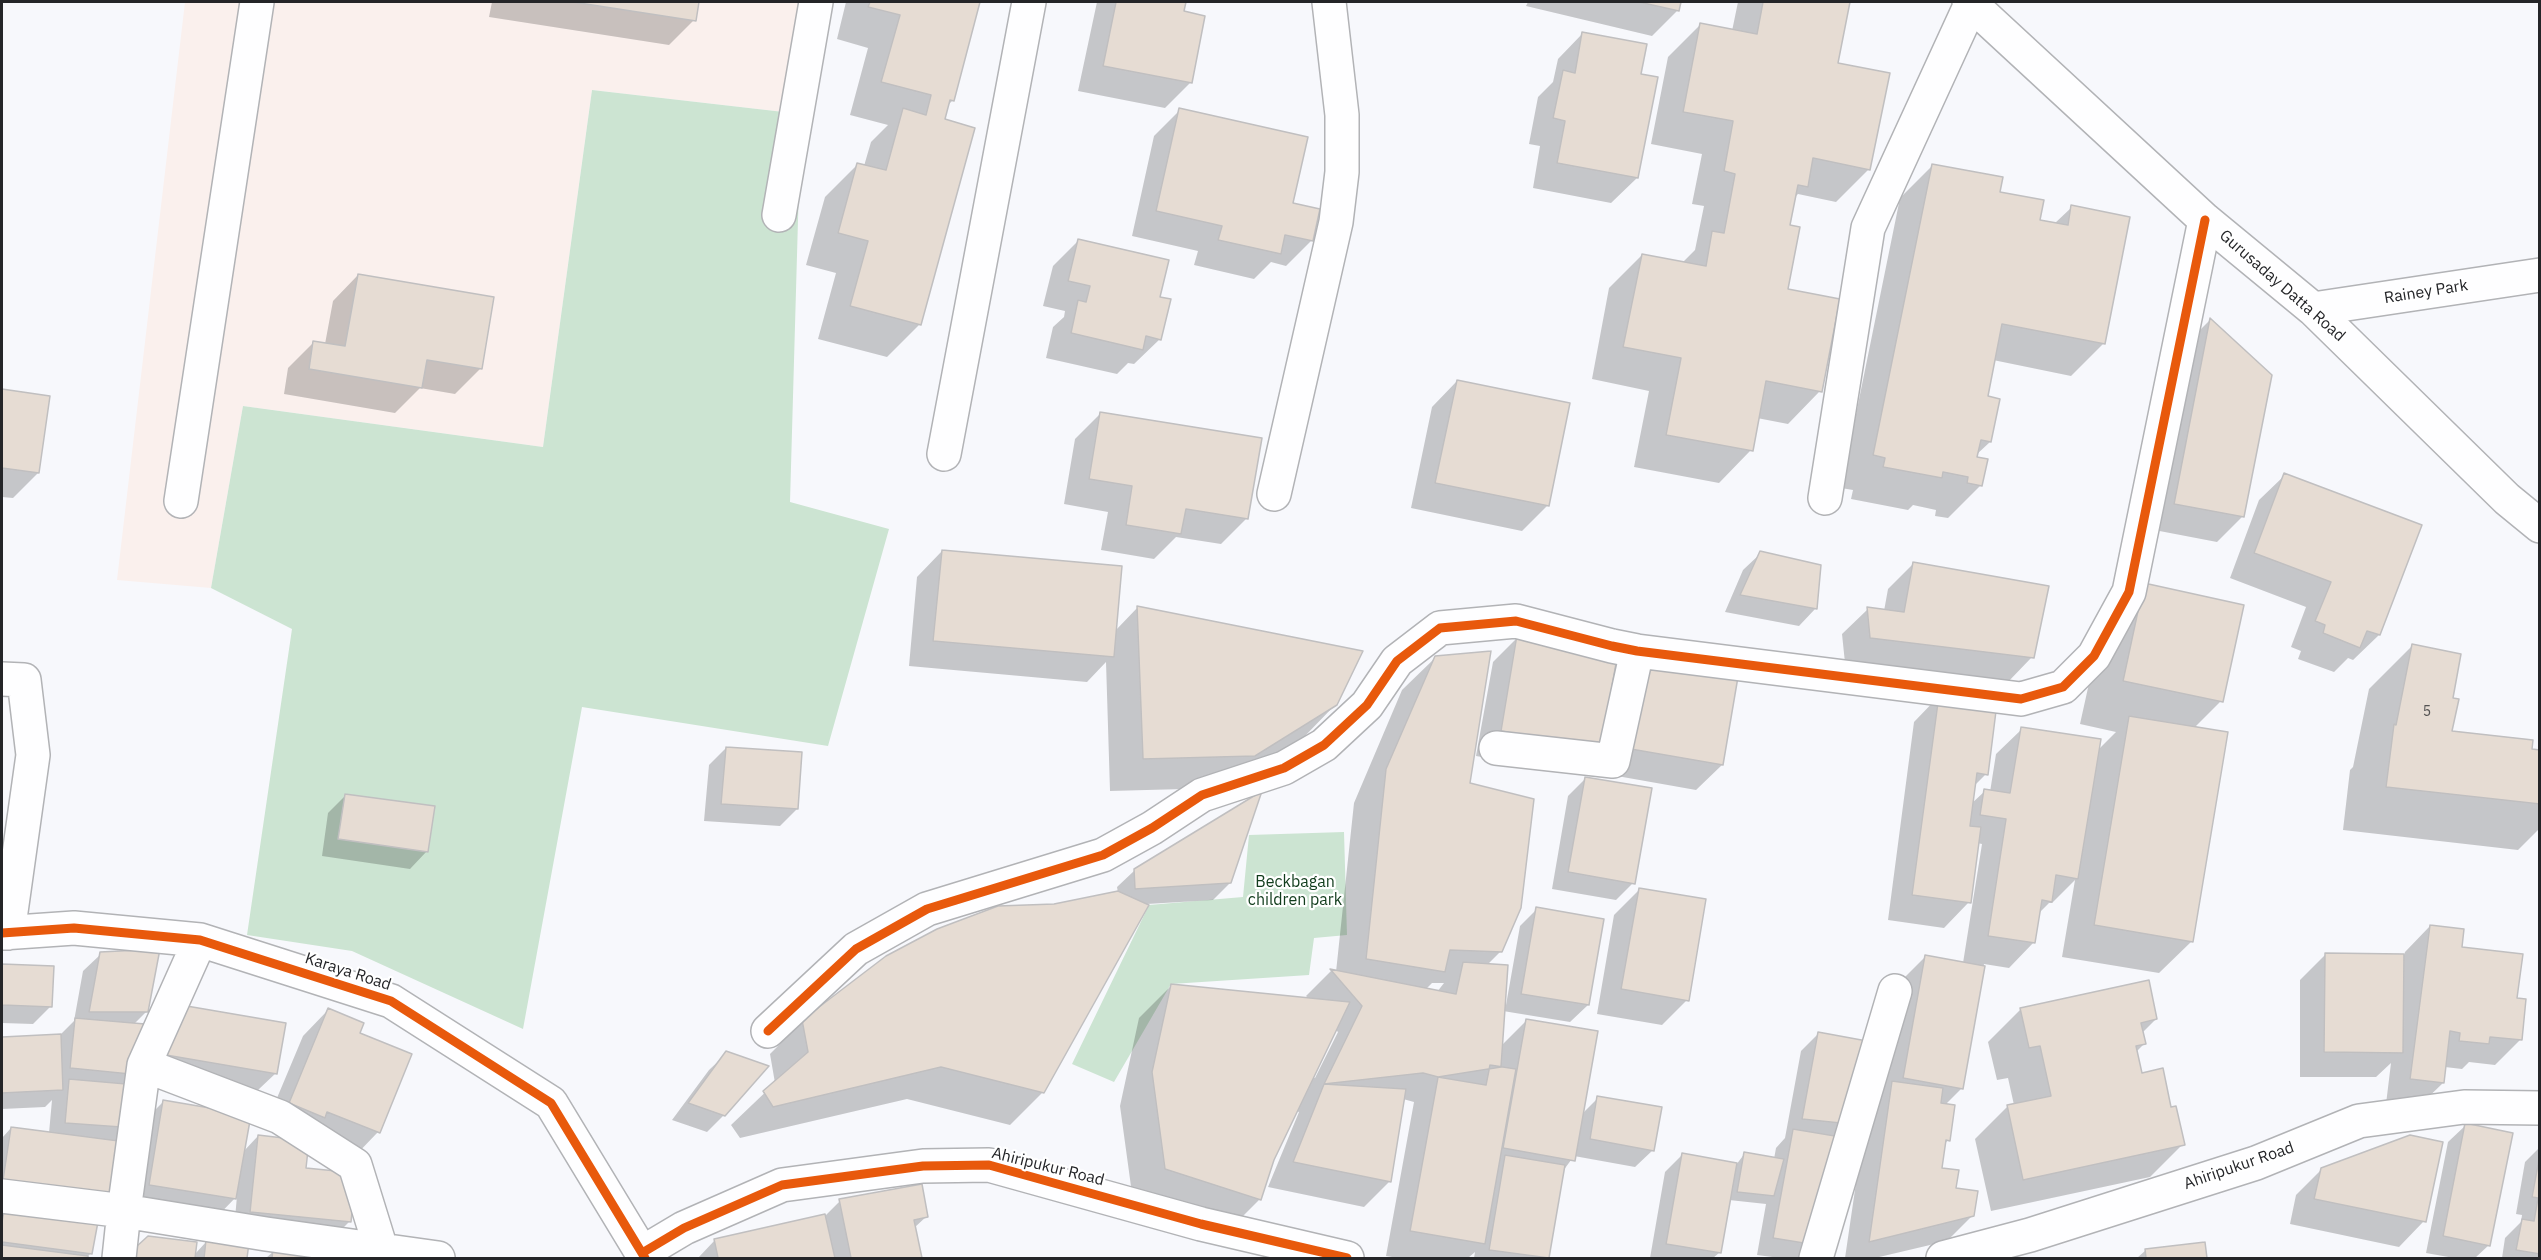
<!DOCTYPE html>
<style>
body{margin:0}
#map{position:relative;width:2541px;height:1260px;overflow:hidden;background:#f7f8fc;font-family:"IBM Plex Sans",sans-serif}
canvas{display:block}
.frame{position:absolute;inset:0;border:3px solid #242528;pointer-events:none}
</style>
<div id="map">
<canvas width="2541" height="1260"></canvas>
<div class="frame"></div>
</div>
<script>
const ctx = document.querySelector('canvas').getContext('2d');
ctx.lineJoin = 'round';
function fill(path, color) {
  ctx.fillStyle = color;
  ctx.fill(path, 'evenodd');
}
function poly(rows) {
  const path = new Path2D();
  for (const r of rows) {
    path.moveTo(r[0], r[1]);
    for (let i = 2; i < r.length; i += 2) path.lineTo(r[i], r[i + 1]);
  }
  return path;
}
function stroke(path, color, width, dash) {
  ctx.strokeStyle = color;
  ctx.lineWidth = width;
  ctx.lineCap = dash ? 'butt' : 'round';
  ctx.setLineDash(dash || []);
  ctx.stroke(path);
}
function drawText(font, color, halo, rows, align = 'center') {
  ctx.font = font + ' "IBM Plex Sans",sans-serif';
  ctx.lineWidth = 4.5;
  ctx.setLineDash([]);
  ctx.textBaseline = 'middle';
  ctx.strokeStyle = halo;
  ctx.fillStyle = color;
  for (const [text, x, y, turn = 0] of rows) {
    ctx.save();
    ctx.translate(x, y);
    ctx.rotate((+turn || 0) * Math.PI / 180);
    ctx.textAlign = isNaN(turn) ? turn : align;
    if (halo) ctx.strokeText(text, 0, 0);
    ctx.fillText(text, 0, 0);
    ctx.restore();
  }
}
const commercial = poly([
 [185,2,816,2,801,114,592,90,543,447,243,406,211,588,117,580]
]);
const green = poly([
 [592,90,801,114,790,502,889,529,828,746,582,707,523,1029,352,951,247,935,292,629,211,588,243,406,543,447],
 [1344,832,1347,935,1314,938,1309,975,1171,984,1114,1082,1072,1064,1149,905,1243,897,1249,835]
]);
const shadow = poly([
 [492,2,697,2,694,20,669,45,489,17],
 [846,2,979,2,953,100,947,106,943,120,920,324,887,357,818,339,836,273,806,265,825,197,858,164,864,166,871,142,888,125,850,115,868,48,837,39],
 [1097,2,1184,2,1182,12,1204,17,1190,83,1165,108,1078,91],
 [1528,2,1680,2,1678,10,1652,36,1526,6],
 [1738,2,1849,2,1836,64,1869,169,1836,202,1798,194,1794,198,1789,226,1786,291,1820,391,1788,424,1757,418,1751,450,1719,483,1634,467,1649,391,1592,379,1609,288,1642,255,1682,263,1695,250,1704,206,1692,204,1702,154,1651,144,1668,57,1701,24,1732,31],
 [1583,33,1640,75,1637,178,1611,203,1533,188,1540,146,1529,144,1538,97,1553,82,1558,59],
 [1180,110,1292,204,1312,240,1286,266,1271,262,1254,279,1194,265,1198,251,1132,236,1154,136],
 [1933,165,1999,193,2038,221,2054,224,2072,207,2104,343,2071,376,1993,360,1986,397,1990,442,1976,455,1981,485,1948,518,1935,516,1936,510,1913,505,1908,510,1851,499,1853,490,1841,488,1900,198],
 [1078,241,1158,298,1160,339,1134,364,1128,363,1117,374,1046,358,1053,327,1064,317,1065,311,1043,306,1053,266],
 [358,275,480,369,455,394,420,388,395,413,284,394,288,368,314,342,325,344,333,301],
 [2210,320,2242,517,2217,542,2149,529,2185,345],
 [1457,381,1547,506,1522,531,1411,508,1432,407],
 [2,390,48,397,38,473,13,498,2,497],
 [1101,413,1247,518,1221,544,1176,537,1154,559,1101,550,1108,512,1064,504,1075,439],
 [2285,475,2420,526,2379,635,2353,660,2348,658,2334,672,2298,659,2301,651,2291,647,2306,607,2230,578,2259,500],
 [942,551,1115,631,1138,607,1336,704,1303,738,1221,788,1110,791,1106,662,1087,682,909,666,917,577],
 [1761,553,1816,608,1799,626,1725,612,1743,570],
 [1914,563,2032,657,2007,683,1845,663,1842,634,1868,609,1884,611,1888,589],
 [2145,585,2221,701,2194,728,2192,941,2159,973,2062,957,2075,880,2052,903,2049,903,2039,913,2034,942,2009,968,1984,964,1962,1088,1945,1105,1948,1140,1944,1145,1940,1169,1973,1215,1947,1241,1875,1258,1845,1258,1867,1108,1900,982,1925,957,1963,963,1982,844,1977,843,1969,902,1944,928,1888,920,1914,722,1939,696,1986,774,1973,787,1971,804,1985,791,1990,792,1996,754,2022,729,2098,750,2116,732,2080,724,2101,629],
 [1518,637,1599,748,1574,774,1476,756,1493,662],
 [2413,645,2451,699,2451,732,2540,751,2540,828,2518,850,2343,830,2350,770,2353,767,2369,689],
 [1435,658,1469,784,1501,951,1487,965,1504,1004,1506,1005,1520,926,1537,909,1602,920,1588,1005,1570,1022,1503,1011,1501,1046,1527,1020,1582,1114,1598,1098,1653,1150,1635,1167,1574,1156,1563,1171,1547,1258,1474,1258,1475,1252,1468,1258,1398,1258,1386,1256,1414,1102,1403,1099,1390,1181,1364,1207,1268,1187,1299,1112,1296,1111,1273,1160,1260,1199,1227,1232,1133,1201,1120,1106,1139,1018,1172,985,1309,999,1306,996,1331,971,1336,972,1354,803,1402,690],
 [1432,983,1444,983,1437,992,1425,990],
 [1335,1029,1338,1032,1315,1078,1313,1077],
 [1616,681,1722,765,1696,790,1600,773],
 [726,748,797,809,780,826,704,821,709,765],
 [1586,778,1633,883,1616,900,1552,889,1568,796],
 [345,796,427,851,410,869,322,856,328,813],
 [1135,870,1230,883,1213,900,1147,904,1043,1092,1010,1125,907,1099,740,1138,731,1125,775,1083,770,1054,803,1021,1054,906,1118,893,1117,887],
 [1640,889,1687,1000,1662,1025,1597,1014,1614,915],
 [2430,926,2516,999,2520,1040,2495,1065,2469,1062,2462,1069,2445,1067,2443,1083,2417,1108,2386,1104,2391,1063,2376,1077,2300,1077,2300,980,2326,954,2404,955,2405,952],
 [101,954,147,1011,134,1024,136,1086,92,1212,91,1253,86,1258,2,1258,2,1138,11,1128,49,1133,52,1100,45,1107,2,1109,2,1038,59,1036,74,1021,83,971],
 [2,966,52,968,50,1007,33,1024,2,1023],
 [175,1006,276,1073,258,1090,150,1072],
 [2021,1009,2156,1019,2142,1033,2144,1044,2136,1052,2141,1075,2170,1109,2183,1144,2150,1177,1991,1211,1975,1139,2008,1106,2014,1105,2008,1078,1997,1080,1988,1042],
 [328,1010,358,1034,410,1055,378,1132,353,1158,303,1138,305,1169,349,1222,332,1239,234,1229,237,1196,210,1224,124,1210,138,1127,163,1102,243,1152,258,1136,290,1139,264,1129,303,1036],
 [1818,1034,1865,1042,1800,1258,1780,1258,1757,1255,1766,1204,1729,1200,1719,1253,1713,1258,1650,1258,1665,1172,1682,1155,1736,1165,1745,1153,1774,1159,1776,1148,1785,1138,1801,1051],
 [727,1053,724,1115,707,1132,672,1120,709,1070],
 [2466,1125,2489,1245,2475,1258,2454,1258,2426,1253,2448,1142],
 [2540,1147,2540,1258,2502,1258,2505,1238,2521,1222,2522,1215,2516,1214,2525,1162],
 [2322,1169,2424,1221,2399,1247,2290,1224,2296,1195],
 [840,1201,927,1216,914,1228,920,1258,698,1258,715,1240,825,1216],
 [206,1242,247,1244,246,1258,124,1258,195,1254],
 [2204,1244,2205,1258,2137,1258,2146,1250],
 [274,1251,327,1258,266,1258]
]);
const building = poly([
 [573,2,699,2,696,21,573,2],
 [870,2,980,2,954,101,950,100,945,119,975,128,921,325,850,306,868,241,838,233,857,163,886,170,903,108,926,115,931,95,881,82,900,15,868,7,870,2],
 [1116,2,1186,2,1184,11,1205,16,1192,83,1103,66,1116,2],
 [1639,2,1681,2,1679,11,1639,2],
 [1763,2,1850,2,1838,63,1890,73,1870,170,1813,158,1808,187,1798,185,1790,225,1800,227,1788,289,1840,299,1822,392,1766,381,1753,451,1666,435,1681,358,1623,347,1642,254,1706,266,1712,231,1724,233,1735,174,1724,171,1733,121,1683,112,1700,23,1757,34,1763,2],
 [1582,32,1647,44,1641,74,1658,77,1638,178,1557,163,1565,121,1553,118,1563,70,1575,73,1582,32],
 [1179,108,1308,137,1293,203,1320,209,1313,241,1285,235,1281,254,1218,240,1222,226,1156,211,1179,108],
 [1932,164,2003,177,2000,192,2044,200,2040,220,2068,225,2071,205,2130,217,2105,344,2002,324,1988,396,2000,399,1991,442,1981,440,1977,457,1988,459,1982,486,1967,483,1968,477,1943,472,1942,478,1883,467,1885,458,1873,455,1932,164],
 [1078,239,1169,260,1160,297,1171,299,1161,340,1146,336,1143,350,1071,333,1078,300,1086,302,1090,286,1068,281,1078,239],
 [358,274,494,297,482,369,427,360,422,388,309,369,313,341,345,346,358,274],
 [2210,318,2272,375,2244,517,2174,504,2210,318],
 [1457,380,1570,403,1549,506,1435,483,1457,380],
 [2,389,50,396,39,473,2,468,2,389],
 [1100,412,1262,438,1248,519,1186,509,1181,534,1126,525,1132,486,1089,479,1100,412],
 [2284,473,2422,525,2380,635,2367,631,2360,648,2323,633,2325,625,2315,621,2331,582,2254,553,2284,473],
 [942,550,1122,566,1114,657,933,641,942,550],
 [1760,551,1821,565,1817,609,1740,595,1760,551],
 [1913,562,2049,586,2034,658,1870,638,1867,607,1904,612,1913,562],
 [2144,583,2244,605,2223,702,2123,681,2144,583],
 [1137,606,1363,651,1337,705,1255,756,1143,759,1137,606],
 [1517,635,1618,652,1601,749,1501,731,1517,635],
 [2412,644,2461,654,2453,698,2459,699,2452,731,2533,740,2532,749,2540,750,2540,804,2386,787,2394,724,2396,725,2412,644],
 [1491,651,1470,783,1534,799,1521,908,1502,952,1450,950,1445,972,1366,959,1386,769,1435,656,1491,651],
 [1641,654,1739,671,1723,765,1625,748,1641,654],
 [1939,695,1997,703,1988,775,1977,773,1970,826,1981,827,1971,903,1912,895,1939,695],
 [2129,716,2228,732,2193,942,2094,925,2129,716],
 [2021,727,2101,739,2078,879,2056,875,2052,902,2042,900,2035,943,1988,936,2006,819,1980,815,1984,789,2010,793,2021,727],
 [726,747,802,752,798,809,721,804,726,747],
 [1585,777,1652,788,1635,884,1568,872,1585,777],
 [1262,791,1231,883,1135,889,1134,869,1262,791],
 [345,794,435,806,428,852,338,839,345,794],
 [1639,888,1706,899,1689,1001,1621,989,1639,888],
 [1118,891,1149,905,1044,1093,941,1067,773,1107,763,1091,808,1052,802,1020,886,956,937,929,998,906,1054,904,1118,891],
 [1536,907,1604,919,1589,1005,1521,994,1536,907],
 [2430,925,2464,929,2462,947,2523,954,2517,998,2526,999,2522,1040,2490,1037,2489,1044,2459,1041,2460,1033,2450,1031,2444,1083,2410,1079,2430,925],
 [160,949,148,1012,89,1012,100,952,160,949],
 [2325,953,2404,954,2403,1053,2324,1052,2325,953],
 [1925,955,1985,966,1963,1089,1903,1078,1925,955],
 [1463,962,1508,965,1501,1067,1438,1077,1423,1073,1324,1084,1362,1006,1330,969,1456,994,1463,962],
 [2,964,54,966,52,1007,2,1005,2,964],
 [2149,980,2157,1019,2141,1023,2146,1044,2136,1046,2142,1073,2163,1068,2171,1107,2176,1106,2185,1145,2023,1180,2007,1105,2051,1096,2040,1046,2029,1048,2020,1008,2149,980],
 [1171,984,1350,1002,1274,1160,1261,1200,1165,1169,1152,1072,1171,984],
 [175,1004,286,1023,277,1074,166,1055,175,1004],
 [328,1008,364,1023,360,1033,412,1054,380,1133,327,1112,325,1118,289,1103,328,1008],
 [75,1018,145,1024,140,1075,70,1068,75,1018],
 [1526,1019,1598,1031,1575,1161,1503,1148,1526,1019],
 [1818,1032,1867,1041,1850,1124,1802,1119,1818,1032],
 [61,1034,63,1090,2,1093,2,1037,61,1034],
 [726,1051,769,1066,725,1116,688,1103,726,1051],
 [1490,1065,1516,1069,1485,1244,1410,1231,1438,1077,1486,1085,1490,1065],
 [69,1079,138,1085,135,1128,65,1123,69,1079],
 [1892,1081,1943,1088,1941,1103,1955,1105,1950,1141,1946,1140,1942,1168,1959,1170,1956,1188,1978,1191,1974,1216,1869,1242,1892,1081],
 [1324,1084,1406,1089,1391,1182,1293,1162,1324,1084],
 [1597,1096,1662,1107,1654,1151,1590,1139,1597,1096],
 [163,1100,251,1115,236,1199,149,1185,163,1100],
 [2465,1123,2513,1133,2490,1246,2443,1236,2465,1123],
 [11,1127,119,1141,112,1194,3,1180,11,1127],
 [1793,1129,1835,1136,1816,1245,1773,1238,1793,1129],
 [258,1135,309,1141,306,1168,356,1173,351,1222,250,1212,258,1135],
 [2410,1135,2443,1142,2426,1222,2314,1199,2321,1168,2410,1135],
 [1744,1152,1784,1159,1774,1196,1737,1192,1744,1152],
 [1682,1153,1737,1163,1721,1253,1666,1244,1682,1153],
 [2540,1154,2540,1254,2516,1250,2522,1219,2534,1221,2538,1198,2532,1197,2540,1154],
 [1505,1155,1565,1165,1549,1258,1489,1250,1505,1155],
 [922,1184,928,1217,914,1220,922,1258,851,1258,839,1199,922,1184],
 [5,1205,100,1211,92,1254,2,1242,2,1222,5,1205],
 [825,1214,835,1258,718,1258,714,1239,825,1214],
 [148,1236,197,1242,195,1258,124,1258,148,1236],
 [206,1240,249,1243,247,1258,204,1258,206,1240],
 [2205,1242,2207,1258,2146,1258,2145,1249,2205,1242],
 [2,1245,88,1256,88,1258,2,1258,2,1245],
 [273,1249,329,1258,272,1258,273,1249]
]);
const minor = poly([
 [1969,2,2205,220,2313,309,2507,499,2540,526],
 [779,215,816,2],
 [2313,309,2540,275],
 [944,454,1029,2],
 [1274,494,1336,222,1342,172,1342,115,1329,2],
 [1825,498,1868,228,1971,4],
 [181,501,257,2],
 [2,679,24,680,33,755,8,933],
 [1496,748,1613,761,1637,651],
 [2,933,74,928,200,940,391,1001,551,1103,645,1258],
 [768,1031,856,949,927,909,1103,855,1152,828,1202,795,1284,768,1324,745,1367,705,1397,661,1440,628,1516,621,1612,646,1637,651,2021,699,2063,687,2094,656,2129,592,2205,220],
 [144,1065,280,1117,355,1165,381,1249],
 [2,1196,124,1211,144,1065,200,940],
 [642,1253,684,1228,782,1185,923,1166,989,1165,1201,1224,1347,1258],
 [119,1258,124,1211,266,1234,438,1258],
 [1816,1258,1895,991],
 [1943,1258,2030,1235,2256,1163,2359,1121,2464,1107,2540,1108]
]);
const cycleway = poly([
 [2,933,74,928,200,940,391,1001,551,1103,645,1258],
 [768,1031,856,949,927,909,1103,855,1152,828,1202,795,1284,768,1324,745,1367,705,1397,661,1440,628,1516,621,1612,646,1637,651,2021,699,2063,687,2094,656,2129,592,2205,220],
 [642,1253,684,1228,782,1185,923,1166,989,1165,1201,1224,1347,1258]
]);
const numberNames = [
 ["5",2427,712]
];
const streetNames = [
 ["Gurusaday Datta Road",2282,286,41],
 ["Rainey Park",2426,292,-9],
 ["Karaya Road",348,972,18],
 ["Ahiripukur Road",2239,1166,-19],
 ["Ahiripukur Road",1048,1167,14]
];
const parkNames = [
 ["Beckbagan",1295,882],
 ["children park",1295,900]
];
fill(commercial, '#faf0ed');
fill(green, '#cce4d2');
fill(shadow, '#0003');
fill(building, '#e6dcd3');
stroke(building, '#c0bfc0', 1.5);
stroke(minor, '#b2b3b6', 36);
stroke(minor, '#fefeff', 33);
stroke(cycleway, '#e8590c', 9);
drawText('14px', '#545353', null, numberNames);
drawText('16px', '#242528', '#fff', streetNames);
drawText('16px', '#113c1c', '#fff', parkNames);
</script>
